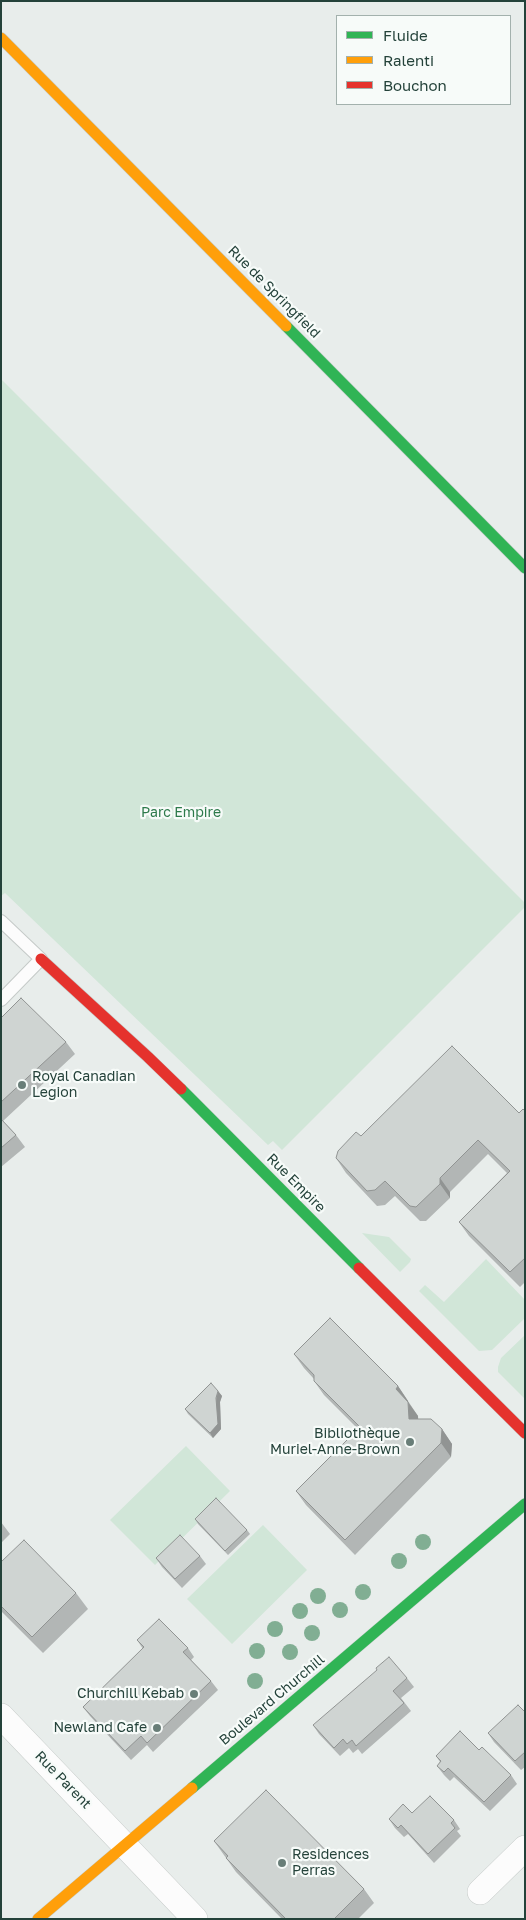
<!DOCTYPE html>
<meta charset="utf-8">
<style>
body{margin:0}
#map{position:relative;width:526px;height:1920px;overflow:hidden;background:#e8edeb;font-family:"Golos Text",sans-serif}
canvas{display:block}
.frame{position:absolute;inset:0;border:2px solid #24423a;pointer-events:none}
.legend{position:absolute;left:336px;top:15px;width:175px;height:90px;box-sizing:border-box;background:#f7fbf9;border:1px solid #a3b1ad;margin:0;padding:6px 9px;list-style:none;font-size:15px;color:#24423a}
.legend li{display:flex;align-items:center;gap:10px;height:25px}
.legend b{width:25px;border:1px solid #a3b1ad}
</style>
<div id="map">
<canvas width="526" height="1920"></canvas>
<div class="frame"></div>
<ul class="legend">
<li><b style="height:6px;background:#30b455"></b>Fluide</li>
<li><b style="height:6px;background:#ff9f0a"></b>Ralenti</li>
<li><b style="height:6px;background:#e5322d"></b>Bouchon</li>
</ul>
</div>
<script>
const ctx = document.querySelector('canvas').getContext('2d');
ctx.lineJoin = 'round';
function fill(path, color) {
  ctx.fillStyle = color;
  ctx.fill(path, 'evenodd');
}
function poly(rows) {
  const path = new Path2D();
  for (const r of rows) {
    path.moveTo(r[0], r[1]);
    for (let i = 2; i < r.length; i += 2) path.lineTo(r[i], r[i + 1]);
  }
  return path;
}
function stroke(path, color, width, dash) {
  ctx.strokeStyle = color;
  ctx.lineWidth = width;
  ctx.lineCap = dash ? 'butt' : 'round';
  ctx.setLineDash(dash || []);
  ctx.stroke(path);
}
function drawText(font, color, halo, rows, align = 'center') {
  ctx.font = font + ' "Golos Text",sans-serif';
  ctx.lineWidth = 4.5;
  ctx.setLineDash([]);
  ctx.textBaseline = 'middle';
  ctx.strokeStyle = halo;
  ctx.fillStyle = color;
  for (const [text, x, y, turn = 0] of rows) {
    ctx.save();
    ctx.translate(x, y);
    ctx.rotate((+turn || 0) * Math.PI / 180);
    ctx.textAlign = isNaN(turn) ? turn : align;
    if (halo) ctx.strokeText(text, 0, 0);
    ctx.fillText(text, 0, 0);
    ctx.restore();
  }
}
const green = poly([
 [1,379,525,903,525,907,282,1150,273,1141,268,1145,5,893,1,896],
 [362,1233,389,1237,411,1259,410,1262,400,1272],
 [486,1259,525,1300,525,1318,492,1350,479,1351,419,1291,425,1285,444,1302],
 [525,1335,525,1399,498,1372,498,1367,501,1358],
 [186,1446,230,1491,155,1565,110,1520],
 [263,1525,307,1570,232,1644,187,1599]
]);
const lane = poly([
 [1,921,41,959,1,1000]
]);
const street = poly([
 [1,1716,195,1919],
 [480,1892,525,1848]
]);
const fast = poly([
 [286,326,525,568],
 [181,1089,359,1268],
 [192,1788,525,1504]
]);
const slow = poly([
 [1,38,286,326],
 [38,1919,192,1788]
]);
const jam = poly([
 [41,959,148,1057,181,1089],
 [359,1268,525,1433]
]);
const trees = [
 [423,1542],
 [399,1561],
 [363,1592],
 [318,1596],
 [340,1610],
 [300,1611],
 [275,1629],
 [312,1633],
 [257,1651],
 [290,1652],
 [255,1681]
];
const wall = poly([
 [1,1018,66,1042,75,1054,3,1121,16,1135,25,1147,1,1167],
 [525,1111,525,1282,520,1287,469,1236,459,1222,507,1173,488,1154,450,1192,450,1198,426,1221,420,1221,395,1196,385,1205,377,1206,346,1173,336,1158,361,1136,519,1113],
 [294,1354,398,1386,418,1416,418,1419,442,1429,452,1444,451,1457,355,1555,306,1505,296,1491,358,1429,324,1395,314,1381,314,1379,304,1368],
 [218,1391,222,1396,220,1402,221,1429,213,1438,188,1414,185,1409],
 [195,1519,247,1530,250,1534,228,1555,198,1524],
 [1,1522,10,1534,1,1543],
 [200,1556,206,1564,182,1588,162,1567,156,1558],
 [1,1562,76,1593,88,1609,43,1653,1,1611],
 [137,1640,188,1648,194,1657,191,1660,211,1681,218,1690,153,1752,147,1745,131,1760,90,1716,83,1707,143,1649],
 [407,1678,414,1687,401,1698,411,1711,362,1754,358,1749,353,1753,349,1748,340,1756,319,1734,313,1725],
 [525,1712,525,1767,521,1770,494,1742,488,1733],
 [479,1750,511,1775,517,1784,490,1811,454,1777,450,1781,444,1775,437,1766,440,1762,436,1756],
 [412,1813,454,1820,460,1829,457,1831,461,1836,434,1863,408,1834,404,1837,395,1828,389,1819],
 [214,1841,364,1889,374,1903,358,1919,282,1919,236,1872]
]);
const shadedWall = poly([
 [440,1178,450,1192,450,1198,440,1184],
 [398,1386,408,1401,406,1403,396,1389],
 [218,1391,222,1396,220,1402,221,1429,213,1438,210,1433],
 [408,1402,418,1416,419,1433,409,1419],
 [442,1429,452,1444,451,1457,441,1443]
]);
const building = poly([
 [21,998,66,1042,1,1102,1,1018,21,998],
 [452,1046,519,1113,523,1109,525,1111,525,1258,510,1272,459,1222,510,1171,478,1140,440,1178,440,1184,416,1207,410,1206,385,1181,375,1190,367,1191,336,1158,338,1151,356,1132,361,1136,452,1046],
 [1,1119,16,1135,1,1148,1,1119],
 [330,1318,398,1386,396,1389,408,1402,409,1419,431,1419,442,1429,441,1443,345,1540,296,1491,360,1427,314,1381,314,1375,294,1354,330,1318],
 [211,1383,218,1391,216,1398,218,1424,210,1433,185,1409,211,1383],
 [216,1498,247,1530,225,1551,195,1519,216,1498],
 [180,1535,200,1556,175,1579,156,1558,180,1535],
 [24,1540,76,1593,32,1637,1,1606,1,1562,24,1540],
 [159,1619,188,1648,183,1652,211,1681,147,1743,141,1736,125,1751,83,1707,144,1647,137,1640,159,1619],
 [389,1657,407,1678,393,1691,404,1703,356,1746,352,1740,347,1744,343,1739,334,1748,313,1725,377,1670,376,1668,389,1657],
 [518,1705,525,1712,525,1752,515,1761,488,1733,518,1705],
 [460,1731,479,1750,482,1747,511,1775,484,1802,448,1768,444,1772,437,1766,441,1761,436,1756,460,1731],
 [266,1790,364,1889,334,1919,286,1919,226,1858,228,1856,214,1841,266,1790],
 [430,1796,454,1820,451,1823,455,1828,428,1854,401,1825,398,1828,389,1819,403,1804,412,1813,430,1796]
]);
const markers = [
 [22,1085,5,"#697e78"],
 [410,1442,5,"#697e78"],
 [194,1694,5,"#697e78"],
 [157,1728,5,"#697e78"],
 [282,1863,5,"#697e78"]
];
const streetNames = [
 ["Rue de Springfield",274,292,45],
 ["Rue Empire",296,1183,45],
 ["Boulevard Churchill",272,1700,-40],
 ["Rue Parent",63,1780,46]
];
const parkNames = [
 ["Parc Empire",181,813]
];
const poiNames = [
 ["Royal Canadian",32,1077,"left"],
 ["Legion",32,1093,"left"],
 ["Bibliothèque",400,1434],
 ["Muriel-Anne-Brown",400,1450],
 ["Churchill Kebab",184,1694],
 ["Newland Cafe",147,1728],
 ["Residences",292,1855,"left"],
 ["Perras",292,1871,"left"]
];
fill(green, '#d1e6d8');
stroke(lane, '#c5cac8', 14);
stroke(street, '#c5cac8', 26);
stroke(fast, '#c3cbc8', 12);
stroke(slow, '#c3cbc8', 12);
stroke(jam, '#c3cbc8', 12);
stroke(lane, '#fcfcfc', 12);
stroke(street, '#fcfcfc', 25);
stroke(fast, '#30b455', 11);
stroke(slow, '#ff9f0a', 11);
stroke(jam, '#e5322d', 11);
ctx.fillStyle = '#81ae93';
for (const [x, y] of trees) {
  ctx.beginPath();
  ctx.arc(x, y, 8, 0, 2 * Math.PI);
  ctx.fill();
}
fill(wall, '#b2b6b5');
fill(shadedWall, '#919493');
fill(building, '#cfd4d2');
stroke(building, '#919493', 1);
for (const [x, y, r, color] of markers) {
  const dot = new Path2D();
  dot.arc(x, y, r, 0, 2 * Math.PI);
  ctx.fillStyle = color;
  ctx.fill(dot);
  stroke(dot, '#f7fbf9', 2);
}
drawText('14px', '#24423a', '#f7fbf9', streetNames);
drawText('14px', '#2d7a4b', '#f7fbf9', parkNames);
drawText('14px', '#24423a', '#f7fbf9', poiNames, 'right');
</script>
